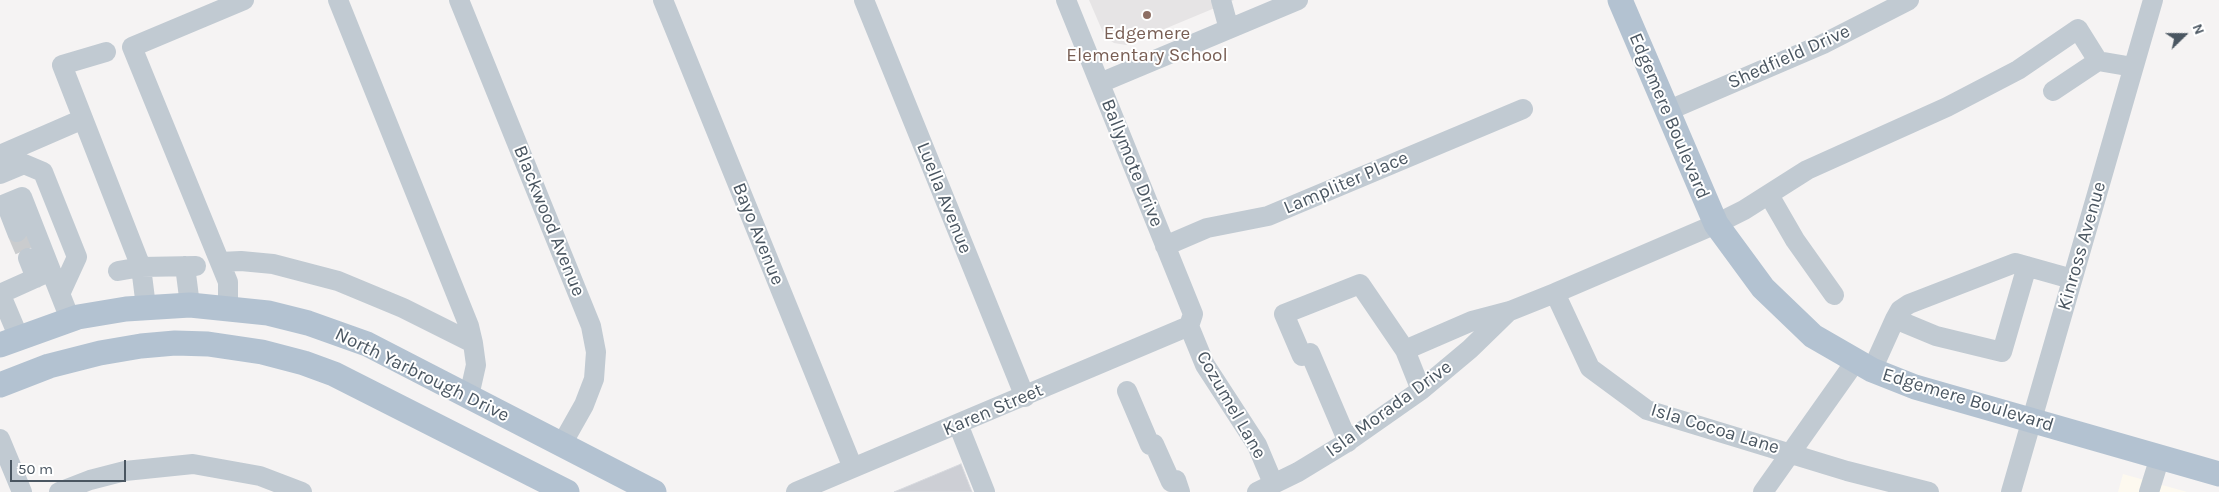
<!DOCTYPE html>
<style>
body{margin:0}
#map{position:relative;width:2219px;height:492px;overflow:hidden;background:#f5f3f3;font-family:Karla,sans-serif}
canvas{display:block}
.north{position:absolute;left:2159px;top:10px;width:50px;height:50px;-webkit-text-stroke:4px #fff;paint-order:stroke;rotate:68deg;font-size:14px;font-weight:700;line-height:20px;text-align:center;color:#4a5661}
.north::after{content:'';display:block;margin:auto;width:18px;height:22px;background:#4a5661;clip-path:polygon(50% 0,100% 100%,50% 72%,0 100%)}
.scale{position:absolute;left:10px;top:460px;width:116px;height:22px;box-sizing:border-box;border:2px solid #4a5661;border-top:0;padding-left:6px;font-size:15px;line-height:18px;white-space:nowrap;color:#4a5661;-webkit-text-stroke:4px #fff;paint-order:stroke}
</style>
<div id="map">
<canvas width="2219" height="492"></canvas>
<div class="north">N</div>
<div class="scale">50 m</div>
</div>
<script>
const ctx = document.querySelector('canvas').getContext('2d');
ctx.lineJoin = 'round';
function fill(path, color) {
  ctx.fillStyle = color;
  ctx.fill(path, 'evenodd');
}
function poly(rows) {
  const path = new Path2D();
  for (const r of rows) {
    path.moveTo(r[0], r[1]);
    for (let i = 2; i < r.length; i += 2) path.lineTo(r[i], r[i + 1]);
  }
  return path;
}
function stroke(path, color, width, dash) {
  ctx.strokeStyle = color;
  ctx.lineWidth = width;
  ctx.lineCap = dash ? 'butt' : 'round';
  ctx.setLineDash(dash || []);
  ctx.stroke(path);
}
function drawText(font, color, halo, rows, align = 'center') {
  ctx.font = font + ' Karla,sans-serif';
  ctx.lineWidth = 4;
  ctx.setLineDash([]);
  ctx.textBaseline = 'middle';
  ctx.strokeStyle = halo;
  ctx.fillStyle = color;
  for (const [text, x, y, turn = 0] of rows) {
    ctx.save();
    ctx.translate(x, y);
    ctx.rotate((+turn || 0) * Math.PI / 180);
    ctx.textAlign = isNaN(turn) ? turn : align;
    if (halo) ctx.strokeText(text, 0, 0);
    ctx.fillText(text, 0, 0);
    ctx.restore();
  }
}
const commercial = poly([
 [2123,474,2187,492,2118,492]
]);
const education = poly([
 [1089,0,1234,0,1126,45,1114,43,1105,37]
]);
const building = poly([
 [961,464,972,492,894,492,961,464]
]);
const minorTunnel = poly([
 [17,232,28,258]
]);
const minor = poly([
 [459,0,591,326,596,352,594,379,584,405,562,444],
 [663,0,853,468],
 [864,0,1025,397],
 [1066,0,1193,314,1189,326],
 [1221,0,1229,29],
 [106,52,62,65,141,267,146,307],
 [1100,83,1298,0],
 [2053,91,2098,61],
 [1667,111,1823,44,1909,0],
 [0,155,83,119],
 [0,174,24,164,43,172,77,257,60,294],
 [1769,195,1795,240,1834,295],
 [6,204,17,232],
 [0,206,22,197,51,271],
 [1165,246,1207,228,1268,216,1523,109],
 [28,258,36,278],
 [220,262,241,261,273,264,338,281,403,308,473,343,469,326,338,0],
 [185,266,190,305],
 [118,271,141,267,196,266],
 [0,293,19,338],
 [1555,293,1590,368,1647,410,1847,471,1929,492],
 [0,294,51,271,70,319],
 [228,308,228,282,132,47,244,0],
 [1895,319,1936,336,2002,352,2027,266],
 [1189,326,1205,365,1257,445,1273,483],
 [1405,350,1472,321,1510,311,1555,293,1716,224,1744,210,1807,170,1947,107,2018,70,2078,29,2098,61,2133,67],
 [1872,370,1895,319,1900,310,1909,304,2015,263,2072,279],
 [1127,391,1150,445,1154,444,1171,482,1176,480,1180,492],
 [469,396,476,365,473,343],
 [958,424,985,492],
 [0,439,22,492],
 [1348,442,1310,353,1302,356,1284,314,1360,284,1405,350,1421,390],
 [59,492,90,480,125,471,193,464,260,476,302,492],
 [796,492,1189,326],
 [1257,492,1298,472,1344,444,1421,390,1470,349,1508,312],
 [1763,492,1855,362],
 [2011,492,2153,0],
 [2149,492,2160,457]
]);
const major = poly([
 [1620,0,1716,224,1763,288,1813,336,1872,370,1915,387,2219,474],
 [0,345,78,317,126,309,190,305,268,313,308,323,367,344,654,492],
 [0,385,49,366,100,353,141,346,175,343,208,344,262,352,304,363,334,374,567,492]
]);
const markers = [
 [1147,15,5,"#8d6e63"]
];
const educationNames = [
 ["Edgemere",1147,34],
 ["Elementary School",1147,56]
];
const streetNames = [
 ["Shedfield Drive",1789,57,-24],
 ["Edgemere Boulevard",1669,116,67],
 ["Ballymote Drive",1132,163,68],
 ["Lampliter Place",1346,183,-23],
 ["Luella Avenue",944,198,68],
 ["Blackwood Avenue",549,221,68],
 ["Bayo Avenue",758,234,68],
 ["Kinross Avenue",2082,246,-74],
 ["North Yarbrough Drive",422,375,26],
 ["Edgemere Boulevard",1968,400,17],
 ["Cozumel Lane",1231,405,60],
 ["Isla Morada Drive",1389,409,-36],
 ["Karen Street",993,410,-23],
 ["Isla Cocoa Lane",1715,429,17]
];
fill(commercial, '#fdf9ef');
fill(education, '#e6e4e5');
fill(building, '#cdcfd5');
stroke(building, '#d7d9de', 1);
stroke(minorTunnel, '#caccce', 20, [20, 10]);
stroke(minor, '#c1cad2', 20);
stroke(major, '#b3c2d1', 25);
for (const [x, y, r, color] of markers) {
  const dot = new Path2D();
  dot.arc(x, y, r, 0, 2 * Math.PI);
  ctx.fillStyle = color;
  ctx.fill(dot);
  stroke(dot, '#fff', 2);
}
drawText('19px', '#785e54', '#fff', educationNames);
drawText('19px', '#4a5661', '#fff', streetNames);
</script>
